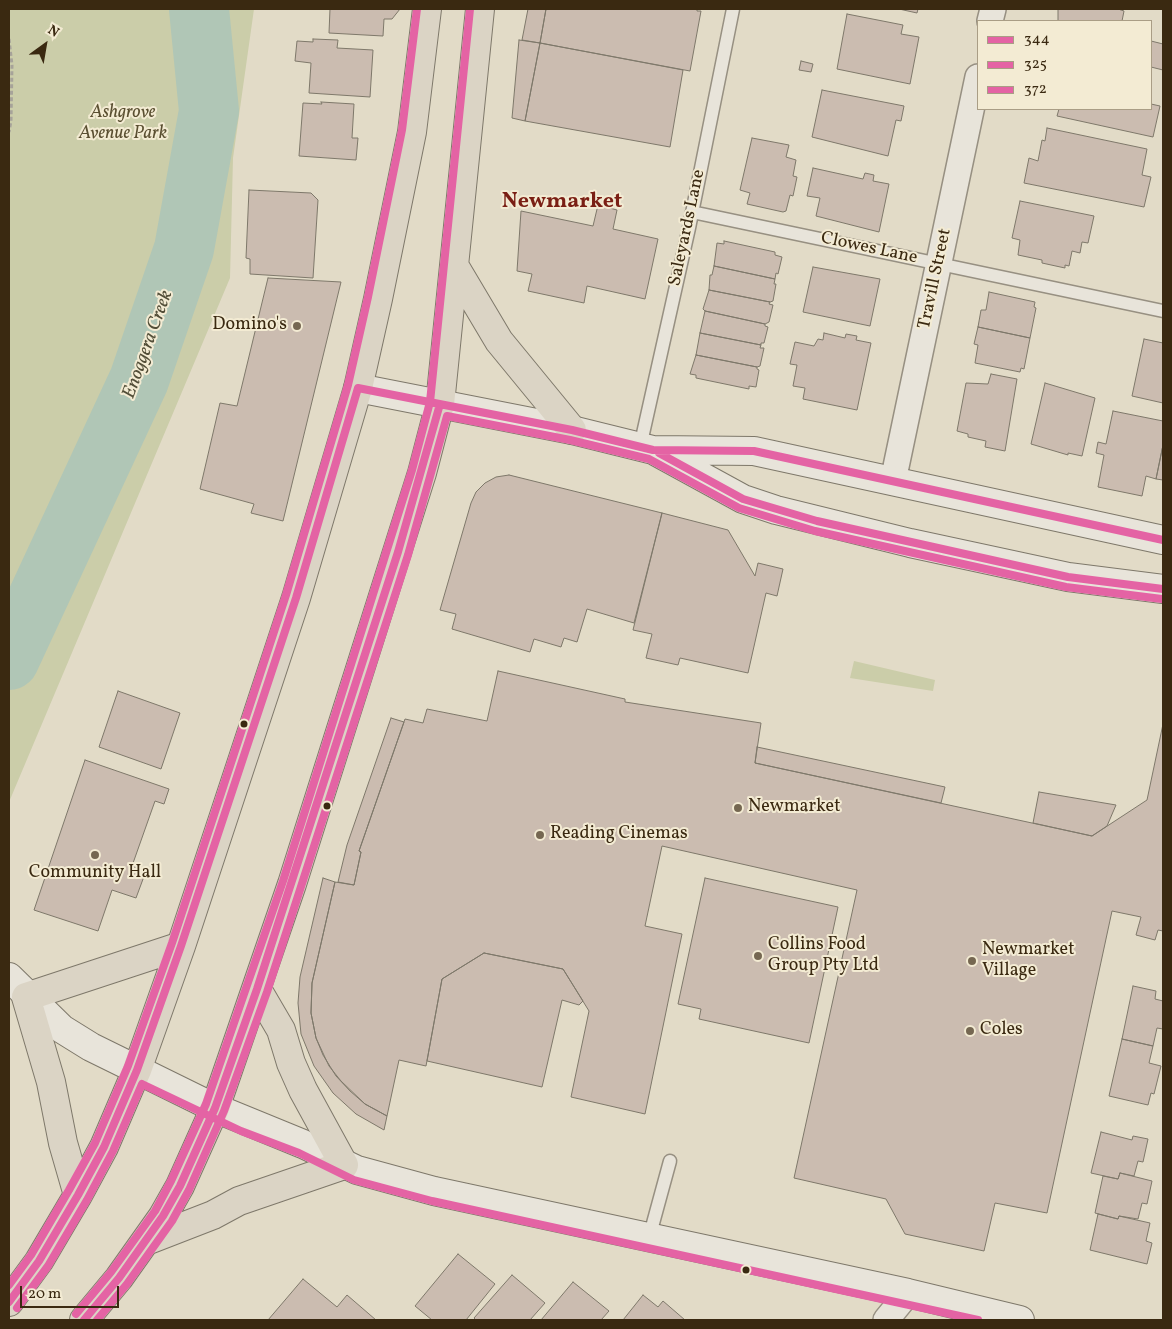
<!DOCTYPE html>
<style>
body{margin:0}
#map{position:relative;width:1172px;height:1329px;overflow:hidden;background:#e2dbc7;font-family:Vollkorn,serif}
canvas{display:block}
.frame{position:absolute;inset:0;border:10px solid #3a2911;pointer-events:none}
.legend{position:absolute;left:977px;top:20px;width:175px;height:90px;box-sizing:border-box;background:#f3ebd3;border:1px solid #a99d85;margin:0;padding:6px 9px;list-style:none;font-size:15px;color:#3a2911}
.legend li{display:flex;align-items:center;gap:10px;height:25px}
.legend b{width:25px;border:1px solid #a99d85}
.north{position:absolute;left:20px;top:20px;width:50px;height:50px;-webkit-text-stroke:4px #f3ebd3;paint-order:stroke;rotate:32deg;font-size:14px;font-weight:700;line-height:20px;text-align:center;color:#3a2911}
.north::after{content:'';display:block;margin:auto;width:18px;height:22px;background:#3a2911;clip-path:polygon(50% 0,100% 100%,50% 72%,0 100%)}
.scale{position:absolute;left:20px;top:1286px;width:99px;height:22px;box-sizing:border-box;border:2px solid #3a2911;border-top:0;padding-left:6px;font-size:15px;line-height:18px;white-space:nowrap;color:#3a2911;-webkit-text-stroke:4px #f3ebd3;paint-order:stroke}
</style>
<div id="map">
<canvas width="1172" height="1329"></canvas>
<div class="frame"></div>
<ul class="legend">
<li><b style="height:6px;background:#e463a4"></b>344</li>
<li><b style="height:6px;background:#e463a4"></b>325</li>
<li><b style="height:6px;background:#e463a4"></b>372</li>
</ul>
<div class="north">N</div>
<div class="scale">20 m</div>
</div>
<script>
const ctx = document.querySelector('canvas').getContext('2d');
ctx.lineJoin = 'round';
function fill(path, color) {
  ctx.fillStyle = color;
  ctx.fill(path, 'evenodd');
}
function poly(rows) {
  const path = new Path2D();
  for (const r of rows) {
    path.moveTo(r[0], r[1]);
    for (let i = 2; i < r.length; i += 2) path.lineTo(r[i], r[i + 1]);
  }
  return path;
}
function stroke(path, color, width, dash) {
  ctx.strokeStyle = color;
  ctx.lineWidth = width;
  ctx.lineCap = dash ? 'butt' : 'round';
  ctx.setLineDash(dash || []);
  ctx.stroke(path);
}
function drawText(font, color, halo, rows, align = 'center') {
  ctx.font = font + ' Vollkorn,serif';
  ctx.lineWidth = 4;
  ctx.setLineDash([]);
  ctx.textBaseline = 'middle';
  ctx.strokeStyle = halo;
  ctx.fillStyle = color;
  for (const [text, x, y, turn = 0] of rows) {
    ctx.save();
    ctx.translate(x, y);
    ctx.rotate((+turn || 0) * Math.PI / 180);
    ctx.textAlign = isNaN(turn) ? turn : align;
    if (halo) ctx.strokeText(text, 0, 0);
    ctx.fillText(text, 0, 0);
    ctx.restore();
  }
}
const green = poly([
 [9,9,254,9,233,158,230,278,9,802],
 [854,661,935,680,933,691,850,678]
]);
const river = poly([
 [9,660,139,380,184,249,209,111,199,9]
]);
const building = poly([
 [330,9,400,9,392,19,384,19,383,36,329,33,330,9],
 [528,9,546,9,540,43,522,40,528,9],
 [546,9,697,9,697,11,701,11,690,71,540,43,546,9],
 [899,9,918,9,917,13,899,9],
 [1058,9,1118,9,1124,11,1122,21,1058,21,1058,9],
 [847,14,903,25,901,34,919,37,910,84,837,69,847,14],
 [313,39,338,40,337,48,373,50,370,97,309,93,311,63,295,61,297,41,313,42,313,39],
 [519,40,540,43,525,121,512,118,519,40],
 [1151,41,1163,44,1163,70,1151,67,1151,41],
 [540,43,683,70,670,147,525,121,540,43],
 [801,61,813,64,811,72,799,70,801,61],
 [822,90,904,106,901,121,896,120,888,156,812,137,822,90],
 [321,102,354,104,352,138,358,138,356,160,299,156,303,103,322,104,321,102],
 [1151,104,1160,106,1153,137,1057,116,1059,109,1151,109,1151,104],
 [1047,128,1147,149,1142,175,1151,177,1144,207,1024,183,1029,158,1038,161,1042,140,1045,141,1047,128],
 [752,138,789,145,786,157,796,160,793,176,797,177,793,196,790,195,786,211,783,212,747,204,750,193,740,190,752,138],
 [813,168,863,179,865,173,874,175,873,181,889,184,879,232,816,216,820,198,807,196,813,168],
 [249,190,311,193,318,200,313,278,250,274,250,259,246,258,249,190],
 [1020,201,1094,216,1088,243,1082,242,1080,253,1072,251,1069,266,1065,265,1065,268,1042,263,1042,260,1018,255,1020,240,1012,238,1020,201],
 [598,205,617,210,613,229,658,239,645,299,587,286,584,303,528,291,532,274,517,271,521,211,593,226,598,205],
 [724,241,775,252,775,255,782,257,778,274,776,273,775,279,714,266,717,243,724,244,724,241],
 [714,266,775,279,774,284,776,284,773,301,770,302,709,290,710,275,712,275,714,266],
 [813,267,880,279,870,326,803,312,813,267],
 [268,278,341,282,283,521,251,513,254,504,200,489,220,403,237,406,268,278],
 [709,290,770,302,769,304,773,305,769,322,765,324,705,311,703,309,709,290],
 [989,292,1035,302,1034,307,1036,308,1030,338,978,327,981,310,986,310,989,292],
 [705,311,765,324,765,326,768,327,764,343,761,343,761,345,700,333,705,311],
 [978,327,1030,338,1024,369,1021,368,1020,372,975,363,978,345,974,344,978,327],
 [700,333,761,345,760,348,764,348,760,366,757,367,696,355,700,333],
 [824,333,845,338,846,334,857,336,856,340,871,343,857,410,803,399,805,388,793,386,797,365,790,364,795,342,814,346,818,339,823,340,824,333],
 [1144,339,1163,343,1163,403,1132,396,1144,339],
 [696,355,757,367,757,369,759,370,756,387,749,386,749,389,696,378,696,375,690,374,696,355],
 [991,374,1017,379,1005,451,985,447,986,441,968,437,968,434,957,431,966,383,988,384,991,374],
 [1045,383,1095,398,1082,456,1068,453,1068,455,1031,444,1045,383],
 [1113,411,1163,421,1163,445,1156,479,1146,476,1142,496,1098,487,1104,455,1096,453,1098,442,1106,444,1113,411],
 [1163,445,1163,480,1156,479,1163,445],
 [509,475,662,513,634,623,587,609,577,642,564,638,561,647,534,639,530,652,452,629,456,614,440,610,471,503,476,492,485,483,496,477,509,475],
 [662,513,728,530,755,576,758,563,783,569,777,596,766,593,748,673,680,658,678,665,646,658,652,634,633,630,662,513],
 [498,671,625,699,625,702,761,723,755,763,1092,836,1147,800,1163,724,1163,931,1158,930,1155,940,1136,935,1141,917,1112,911,1047,1213,995,1203,984,1251,905,1234,886,1199,794,1178,857,890,662,846,645,926,682,934,645,1114,571,1097,589,1011,563,969,484,953,442,979,426,1066,399,1060,387,1116,365,1104,350,1091,336,1076,323,1055,316,1038,311,1013,312,983,335,882,354,885,361,852,359,851,405,719,423,723,427,709,487,721,498,671],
 [118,691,180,713,161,769,99,747,118,691],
 [391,718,404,722,359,851,361,852,354,885,338,882,347,845,391,718],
 [757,747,945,787,941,803,755,763,757,747],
 [85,760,169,789,164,804,155,801,132,866,146,871,136,898,112,890,98,931,34,910,85,760],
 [1039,792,1116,805,1107,826,1092,836,1033,823,1039,792],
 [323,878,335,882,312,983,311,1013,316,1038,329,1066,341,1081,365,1104,387,1116,384,1130,356,1114,333,1093,314,1066,301,1034,298,1003,300,977,323,878],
 [705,878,838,907,809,1043,699,1019,701,1009,678,1004,705,878],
 [484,953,563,969,583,1001,579,1005,562,1000,542,1087,427,1061,442,979,484,953],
 [1133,986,1156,991,1155,999,1163,1001,1163,1029,1157,1028,1153,1046,1122,1039,1133,986],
 [1122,1039,1153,1046,1149,1063,1161,1066,1154,1094,1151,1093,1148,1105,1109,1096,1122,1039],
 [1101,1132,1132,1140,1133,1136,1148,1139,1143,1162,1138,1161,1134,1176,1120,1173,1118,1179,1091,1173,1101,1132],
 [1120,1173,1152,1181,1147,1204,1142,1203,1138,1219,1119,1216,1118,1219,1095,1213,1103,1176,1118,1179,1120,1173],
 [1098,1214,1118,1219,1119,1216,1150,1223,1146,1241,1152,1243,1147,1264,1090,1250,1098,1214],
 [458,1254,495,1284,466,1320,432,1320,415,1306,458,1254],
 [512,1275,545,1303,530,1320,476,1320,474,1318,512,1275],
 [303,1279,337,1307,347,1295,376,1320,268,1320,303,1279],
 [573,1282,609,1311,601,1320,541,1320,573,1282],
 [643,1295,658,1307,663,1301,685,1320,623,1320,643,1295]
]);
const path = poly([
 [9,39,12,65,11,121,9,132]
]);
const lane = poly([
 [692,212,1163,311],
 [640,447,689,228,733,9],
 [649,1238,670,1161]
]);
const street = poly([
 [990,21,993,9],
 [893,481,978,77],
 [886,1320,908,1293]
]);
const secondary = poly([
 [358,388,572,430,653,450,754,451,1163,540],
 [657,452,743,499,776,510,910,543,1068,577,1163,589],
 [9,977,62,1029,91,1047,215,1108,303,1144,357,1170,434,1191,908,1293,1020,1320]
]);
const primary = poly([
 [455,267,499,341,572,430],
 [78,1195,63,1143,51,1082,26,997,181,946],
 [146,1241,213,1215,239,1201,344,1165,303,1090,291,1063,281,1030,257,989],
 [9,1302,39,1261,78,1195,104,1147,137,1070,181,946,296,598,358,388,378,299,412,132,427,9],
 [84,1320,119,1278,163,1216,180,1186,215,1108,292,884,422,473,440,404,480,9]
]);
const bus1 = poly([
 [659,453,743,499,817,521,1068,577,1163,589],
 [9,1302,39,1261,78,1195,104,1147,137,1070,181,946,296,598,358,388,572,430,653,450,754,451,1163,540],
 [84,1320,119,1278,163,1216,180,1186,215,1108,257,989,398,552,440,404]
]);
const bus2 = poly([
 [17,1308,48,1266,87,1200,113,1151,142,1084,241,1131,299,1153,354,1180,432,1201,978,1320],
 [97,1320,127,1284,172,1221,189,1190,224,1111,267,992,408,555,447,416,570,440,649,459,739,508,815,531,1066,587,1162,599]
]);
const bus3 = poly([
 [9,1285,31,1255,69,1190,95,1143,128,1066,172,943,286,595,348,385,368,297,402,130,417,9],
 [76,1314,111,1272,155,1211,171,1181,206,1104,283,881,412,470,430,402,470,9]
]);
const markers = [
 [297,326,5,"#756751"],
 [244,724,4.5,"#3a2911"],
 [327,806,4.5,"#3a2911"],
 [738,808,5,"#756751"],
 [540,835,5,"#756751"],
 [95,855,5,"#756751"],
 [758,956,5,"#756751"],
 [972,961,5,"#756751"],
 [970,1031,5,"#756751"],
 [746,1270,4.5,"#3a2911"]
];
const parkNames = [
 ["Ashgrove",123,114],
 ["Avenue Park",123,135]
];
const streetNames = [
 ["Saleyards Lane",688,228,-78],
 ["Clowes Lane",869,249,12],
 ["Travill Street",936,279,-78]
];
const poiNames = [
 ["Domino's",287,326,"right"],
 ["Newmarket",748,808],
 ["Reading Cinemas",550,835],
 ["Community Hall",95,874,"center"],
 ["Collins Food",768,946],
 ["Group Pty Ltd",768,967],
 ["Newmarket",982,951],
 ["Village",982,972],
 ["Coles",980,1031]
];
const waterNames = [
 ["Enoggera Creek",149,345,-70]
];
const districtNames = [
 ["Newmarket",562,203]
];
fill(green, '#cbcda9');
stroke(river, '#b0c6b6', 60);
fill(building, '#cbbcb0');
stroke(building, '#7e786a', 1);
stroke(lane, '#979082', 15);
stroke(street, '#979082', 28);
stroke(secondary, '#7e786a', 30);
stroke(primary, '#7e786a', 30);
stroke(path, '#a7a399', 3, [4, 2.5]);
stroke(lane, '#e8e4da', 12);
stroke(street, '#e8e4da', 25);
stroke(secondary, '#e8e4da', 28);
stroke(primary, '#dbd4c5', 28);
stroke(bus1, '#e463a4', 8);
stroke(bus2, '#e463a4', 8);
stroke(bus3, '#e463a4', 8);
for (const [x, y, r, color] of markers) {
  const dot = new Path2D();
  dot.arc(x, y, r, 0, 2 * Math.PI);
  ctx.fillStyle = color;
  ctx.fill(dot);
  stroke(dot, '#f3ebd3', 2);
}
drawText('italic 18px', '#5a4f31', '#f3ebd3', parkNames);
drawText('18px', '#3a2911', '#f3ebd3', streetNames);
drawText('18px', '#3a2911', '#f3ebd3', poiNames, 'left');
drawText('italic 19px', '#524e38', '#f3ebd3', waterNames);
drawText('bold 22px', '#7a1f14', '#f3ebd3', districtNames);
</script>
